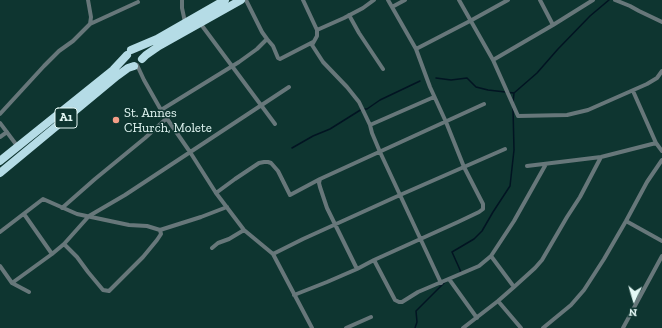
<!DOCTYPE html>
<style>
body{margin:0}
#map{position:relative;width:662px;height:328px;overflow:hidden;background:#0e3530;font-family:"Zilla Slab",serif}
canvas{display:block}
.north{position:absolute;left:614px;top:280px;width:40px;height:40px;-webkit-text-stroke:3px #0e3530;paint-order:stroke;rotate:185deg;font-size:11px;font-weight:700;line-height:16px;text-align:center;color:#e4f8f5}
.north::after{content:'';display:block;margin:auto;width:14px;height:18px;background:#e4f8f5;clip-path:polygon(50% 0,100% 100%,50% 72%,0 100%)}
</style>
<div id="map">
<canvas width="662" height="328"></canvas>
<div class="north">N</div>
</div>
<script>
const ctx = document.querySelector('canvas').getContext('2d');
ctx.lineJoin = 'round';
function poly(rows) {
  const path = new Path2D();
  for (const r of rows) {
    path.moveTo(r[0], r[1]);
    for (let i = 2; i < r.length; i += 2) path.lineTo(r[i], r[i + 1]);
  }
  return path;
}
function stroke(path, color, width, dash) {
  ctx.strokeStyle = color;
  ctx.lineWidth = width;
  ctx.lineCap = dash ? 'butt' : 'round';
  ctx.setLineDash(dash || []);
  ctx.stroke(path);
}
function drawText(font, color, halo, rows, align = 'center') {
  ctx.font = font + ' "Zilla Slab",serif';
  ctx.lineWidth = 3;
  ctx.setLineDash([]);
  ctx.textBaseline = 'middle';
  ctx.strokeStyle = halo;
  ctx.fillStyle = color;
  for (const [text, x, y, turn = 0] of rows) {
    ctx.save();
    ctx.translate(x, y);
    ctx.rotate((+turn || 0) * Math.PI / 180);
    ctx.textAlign = isNaN(turn) ? turn : align;
    if (halo) ctx.strokeText(text, 0, 0);
    ctx.fillText(text, 0, 0);
    ctx.restore();
  }
}
const stream = poly([
 [436,78,451,80,467,78,476,87,488,90,514,93],
 [513,103,514,93,537,73,558,49,590,16,609,0],
 [292,148,313,136,330,129,362,109,367,109,380,100,420,81],
 [460,272,461,272,452,252,474,239,482,231,493,212,510,186,514,150,513,108],
 [415,328,417,322,416,311,445,282]
]);
const street = poly([
 [88,0,91,17,90,24],
 [182,0,182,8,185,22],
 [303,0,317,30,317,36,312,45,323,62,347,87,359,102,370,125,372,133,380,152,441,283],
 [459,0,493,60,518,116,567,115,588,110,647,84,657,78,662,71],
 [540,0,553,25],
 [615,0,630,6,639,11,662,22],
 [392,7,405,0],
 [349,15,359,33,383,69],
 [200,23,275,124],
 [317,30,344,18,363,8,374,0],
 [267,39,273,46,278,58,280,59,313,42],
 [416,49,470,21,508,0],
 [493,60,553,25,593,0],
 [137,65,144,80,161,110,190,152,216,193,244,230,273,254,312,328],
 [633,91,656,143,662,151],
 [161,110,239,62,257,49,267,39,262,32,246,0],
 [0,114,44,66,59,51,73,41,90,24,138,2],
 [0,123,18,147],
 [370,125,434,97],
 [0,137,7,132],
 [527,166,601,157,656,143],
 [216,193,235,179,259,163,264,162,268,162,271,163,278,171,290,195,320,179],
 [62,208,95,179,145,138,167,118],
 [24,214,52,254],
 [626,221,662,241],
 [0,232,43,199,77,214,129,225,147,226,160,230,201,217,227,207],
 [64,244,77,257,88,272,103,290,109,291,143,257,157,240,161,234,160,230],
 [212,248,218,243,229,239,244,230],
 [273,254,303,239,400,195,505,149],
 [491,256,514,287],
 [374,260,395,300,399,302,402,302,418,292,479,266,491,256,514,221,546,164],
 [0,266,12,283,29,292],
 [357,269,327,208,320,187,319,183,320,179,484,104],
 [449,279,477,318],
 [12,283,52,254,64,244,89,216,125,195,289,87],
 [294,295,327,282,357,269,374,260,458,222,479,212,483,209,483,204,464,167,446,122,430,87,416,49,388,0],
 [498,301,521,328],
 [346,328,371,317],
 [463,328,498,301,514,287,535,268,542,260,567,217,580,197,601,157],
 [543,328,571,305,584,290,604,259,626,221,647,182,662,160],
 [623,328,662,256]
]);
const highway = poly([
 [131,50,157,39,225,0],
 [142,59,146,55,159,46,241,0],
 [0,161,113,70,127,55],
 [0,173,117,76,128,68,134,66]
]);
const markers = [
 [116,120,4,"#f49e87"]
];
const shields = [
 [66,118,22]
];
const shieldNames = [
 ["A1",66,118]
];
const poiNames = [
 ["St. Annes",124,113],
 ["CHurch, Molete",124,128]
];
stroke(stream, '#021422', 1.5);
stroke(street, '#67777a', 4);
stroke(highway, '#b5dce6', 8);
for (const [x, y, r, color] of markers) {
  const dot = new Path2D();
  dot.arc(x, y, r, 0, 2 * Math.PI);
  ctx.fillStyle = color;
  ctx.fill(dot);
  stroke(dot, '#0e3530', 1.5);
}
for (const [x, y, w] of shields) {
  const box = new Path2D();
  box.roundRect(x - w / 2, y - 10, w, 20, 3);
  ctx.fillStyle = '#0e3530';
  ctx.fill(box);
  stroke(box, '#e4f8f5', 1);
}
drawText('bold 12px', '#e4f8f5', null, shieldNames);
drawText('13px', '#e4f8f5', '#0e3530', poiNames, 'left');
</script>
